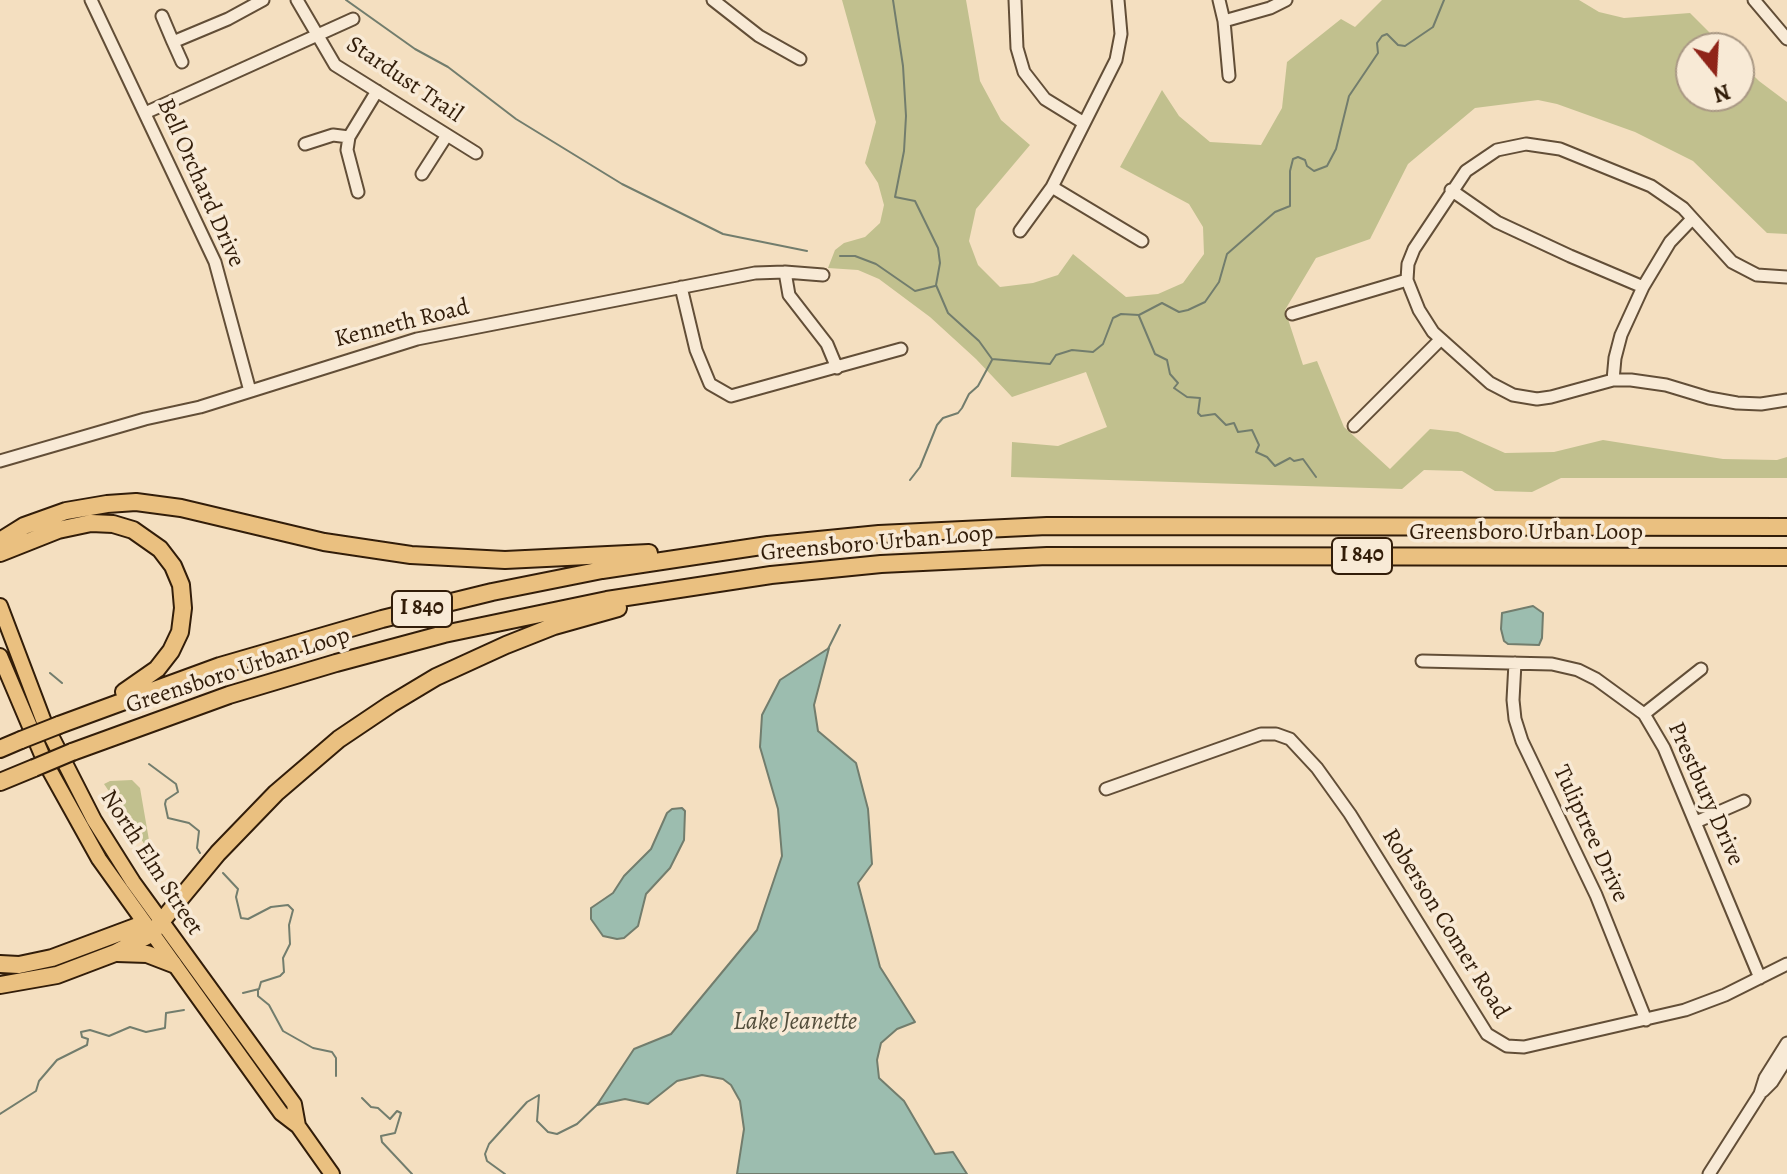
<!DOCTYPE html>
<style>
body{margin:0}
#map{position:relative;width:1787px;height:1174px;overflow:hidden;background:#f4dfc0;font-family:Alegreya,serif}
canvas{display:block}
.north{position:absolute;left:1675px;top:32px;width:80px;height:80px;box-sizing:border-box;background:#f8ead6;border:2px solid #a99884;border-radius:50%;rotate:162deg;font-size:22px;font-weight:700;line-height:32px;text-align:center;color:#321d09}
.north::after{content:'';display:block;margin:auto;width:28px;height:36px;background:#8f2418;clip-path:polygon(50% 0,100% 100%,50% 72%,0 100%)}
</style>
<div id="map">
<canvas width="1787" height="1174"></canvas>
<div class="north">N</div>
</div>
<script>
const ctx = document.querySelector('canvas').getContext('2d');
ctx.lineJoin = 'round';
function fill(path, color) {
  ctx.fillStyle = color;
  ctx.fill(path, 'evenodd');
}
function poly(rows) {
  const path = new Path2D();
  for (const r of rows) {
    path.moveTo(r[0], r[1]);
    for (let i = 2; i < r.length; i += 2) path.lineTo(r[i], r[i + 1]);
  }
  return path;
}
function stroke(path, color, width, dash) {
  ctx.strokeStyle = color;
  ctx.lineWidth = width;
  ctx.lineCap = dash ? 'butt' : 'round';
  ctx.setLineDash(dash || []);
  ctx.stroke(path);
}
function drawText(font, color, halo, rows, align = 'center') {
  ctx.font = font + ' Alegreya,serif';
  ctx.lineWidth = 7;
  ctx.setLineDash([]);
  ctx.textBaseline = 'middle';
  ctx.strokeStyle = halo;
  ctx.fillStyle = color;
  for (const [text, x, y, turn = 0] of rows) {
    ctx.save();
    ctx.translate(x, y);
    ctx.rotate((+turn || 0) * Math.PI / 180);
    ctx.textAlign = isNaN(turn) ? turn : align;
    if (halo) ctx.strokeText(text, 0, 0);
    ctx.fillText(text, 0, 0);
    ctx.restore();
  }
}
const green = poly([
 [842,0,966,0,980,81,1001,120,1030,145,976,209,969,241,978,265,1000,287,1033,283,1058,275,1073,254,1126,297,1158,294,1183,283,1204,254,1203,227,1189,204,1120,167,1162,90,1179,116,1210,142,1261,145,1282,108,1287,62,1341,19,1355,27,1382,0,1579,0,1599,12,1624,18,1690,13,1725,48,1691,48,1691,96,1739,96,1739,61,1759,81,1787,102,1787,234,1767,233,1693,161,1635,132,1557,104,1538,100,1475,108,1408,164,1370,239,1316,258,1285,310,1303,365,1317,361,1344,427,1390,469,1430,429,1458,432,1505,453,1554,452,1603,440,1723,459,1777,460,1787,457,1787,478,1561,478,1532,492,1495,491,1462,471,1424,470,1402,489,1011,477,1012,442,1058,446,1107,427,1086,372,1012,397,976,359,930,317,879,279,858,270,828,268,835,250,844,243,865,237,880,223,884,205,878,183,865,163,876,122],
 [132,780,140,788,150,846,145,845,104,784,110,781]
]);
const water = poly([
 [1533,606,1543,613,1542,638,1539,645,1508,644,1504,641,1501,629,1502,613,1533,606],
 [829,648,814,705,818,731,856,763,868,809,872,864,858,883,880,967,915,1022,897,1029,881,1043,877,1060,879,1078,904,1101,935,1154,953,1152,967,1174,737,1174,744,1129,740,1101,731,1085,723,1079,702,1075,677,1081,648,1104,625,1099,597,1105,634,1049,671,1034,757,930,782,856,778,809,760,747,762,715,780,680,829,648],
 [682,808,685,811,684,840,670,868,646,894,638,926,624,938,617,939,603,936,591,919,591,908,613,893,624,876,651,849,667,813,672,809,682,808]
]);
const stream = poly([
 [346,0,415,49,448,67,516,119,622,184,723,234,807,251],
 [893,0,903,66,906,116,904,151,895,197,915,201,938,248,940,263,936,285,948,313,979,341,992,359,1050,364,1056,355,1072,350,1093,352,1103,344,1113,318,1121,314,1139,315,1162,303,1179,312,1188,310,1205,302,1219,282,1227,254,1275,212,1290,206,1290,171,1293,159,1298,157,1305,160,1307,166,1314,171,1327,166,1336,149,1349,96,1378,53,1377,43,1382,36,1387,34,1398,45,1405,46,1433,27,1444,0],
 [840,256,855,256,876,264,915,291,935,286],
 [1139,316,1155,354,1167,360,1170,374,1178,383,1174,388,1187,397,1200,398,1198,413,1201,416,1215,414,1226,425,1234,423,1238,432,1252,430,1259,445,1256,452,1267,457,1275,466,1290,458,1294,461,1303,459,1316,477],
 [910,480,920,467,937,425,943,418,958,413,962,408,969,394,978,386,992,360],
 [828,649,840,625],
 [50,673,62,683],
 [149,764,176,784,178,792,166,800,165,804,168,818,189,823,199,831,197,848,200,853],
 [223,873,238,889,236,897,241,918,248,919,271,907,288,905,293,910,289,925,290,944,283,958,284,972,280,976,261,982,259,989,243,993],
 [258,990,258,996,269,1005,283,1031,313,1048,332,1052,336,1058,336,1076],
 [362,1098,371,1107,378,1108,390,1119,397,1111,401,1113,395,1133,381,1136,382,1142,412,1174],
 [0,1114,36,1091,39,1081,57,1060,87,1045,88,1039,82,1037,81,1032,90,1030,109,1036,130,1027,146,1032,165,1028,166,1013,184,1010],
 [505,1174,487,1161,485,1154,489,1144,527,1102,539,1095,537,1121,548,1132,557,1134,577,1124,599,1103]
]);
const minor = poly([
 [91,0,215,262,250,391],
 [297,0,335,65,476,153],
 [713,0,759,36,800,59],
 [1015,0,1017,48,1024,72,1045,99,1084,123],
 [1219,0,1224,21,1229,76],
 [1754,0,1787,39],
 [162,16,173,42,228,19,263,0],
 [1224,21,1270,8,1286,0],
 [173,42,182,62],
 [145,113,353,19],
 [305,144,333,135,349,137],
 [422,174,447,135],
 [1052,187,1142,241],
 [1451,190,1497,222,1570,256,1643,287],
 [358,192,347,150,349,137,377,91],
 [1020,231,1052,187,1116,60,1121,34,1118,0],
 [785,272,789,295,827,344,837,368],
 [1787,277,1757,275,1732,262,1683,208,1651,186,1560,149,1526,144,1497,150,1466,171,1414,249,1408,264,1407,280,1419,310,1433,332,1490,383,1513,395,1537,399,1551,397,1613,380,1631,380,1666,385,1709,398,1737,403,1761,404,1787,400],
 [681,287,696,350,710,384,731,396,901,349],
 [1292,314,1407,280],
 [1613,380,1615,358,1621,335,1643,287,1670,242,1692,219],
 [1354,426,1440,340],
 [0,461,145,419,200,407,417,339,755,273,785,272,823,275],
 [1422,661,1552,664,1578,670,1596,679,1644,714,1664,748,1760,978],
 [1515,663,1513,700,1515,719,1522,741,1596,895,1646,1020],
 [1644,714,1701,669],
 [1106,789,1261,734,1276,734,1290,739,1317,768,1350,814,1487,1034,1507,1046,1524,1047,1685,1010,1725,995,1787,964],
 [1696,822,1744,801],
 [1763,1091,1772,1082,1787,1058],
 [1709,1174,1760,1094,1765,1078,1787,1043]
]);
const major = poly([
 [0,606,44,722,94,820,133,882,294,1104,298,1126],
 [0,656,45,762,99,859,281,1113,298,1126,332,1174]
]);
const highway = poly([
 [0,541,24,526,66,511,107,504,136,502,181,508,324,542,411,555,505,560,649,553],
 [0,553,58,530,91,523,113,524,133,530,160,549,173,566,181,585,183,608,180,632,171,651,157,669,124,692],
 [59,725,220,666,382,619,492,592,602,570,768,545,879,534,1047,526,1787,527],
 [0,749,21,740],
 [72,752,229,695,336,663,444,634,607,600,771,575,881,564,1047,556,1787,557],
 [0,782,34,768],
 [117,953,147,954,173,964],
 [0,964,19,965,52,958,143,924],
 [0,985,57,975,115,953,151,934,218,853,276,793,339,739,391,704,436,677,506,645,554,626,618,608]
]);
const highwayBridge = poly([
 [21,740,59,725],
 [34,768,72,752]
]);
const shields = [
 [1362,556,60],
 [422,609,60]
];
const shieldNames = [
 ["I 840",1362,556],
 ["I 840",422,609]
];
const streetNames = [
 ["Stardust Trail",404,80,34],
 ["Bell Orchard Drive",200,183,66],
 ["Kenneth Road",402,324,-14],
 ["Greensboro Urban Loop",1526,533],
 ["Greensboro Urban Loop",877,544,-5],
 ["Greensboro Urban Loop",238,671,-18],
 ["Prestbury Drive",1705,794,66],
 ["Tuliptree Drive",1590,834,65],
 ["North Elm Street",151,863,57],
 ["Roberson Comer Road",1445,924,58]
];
const waterNames = [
 ["Lake Jeanette",795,1023]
];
fill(green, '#c1c08e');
fill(water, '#9cbdaf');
stroke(water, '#727d6d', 2);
stroke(stream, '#727d6d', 2);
stroke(minor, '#624e37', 15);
stroke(major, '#321d09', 18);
stroke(highway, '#321d09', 20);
stroke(minor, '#f8ead6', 11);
stroke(major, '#eac080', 14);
stroke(highway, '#eac080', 16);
stroke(highwayBridge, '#321d09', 20, []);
stroke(highwayBridge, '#eac080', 16);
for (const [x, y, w] of shields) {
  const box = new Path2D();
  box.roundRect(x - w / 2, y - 18, w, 36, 6);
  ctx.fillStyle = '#f8ead6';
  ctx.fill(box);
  stroke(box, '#321d09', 2);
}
drawText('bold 22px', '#321d09', null, shieldNames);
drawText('24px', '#321d09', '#f8ead6', streetNames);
drawText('italic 26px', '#524d3b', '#f8ead6', waterNames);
</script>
